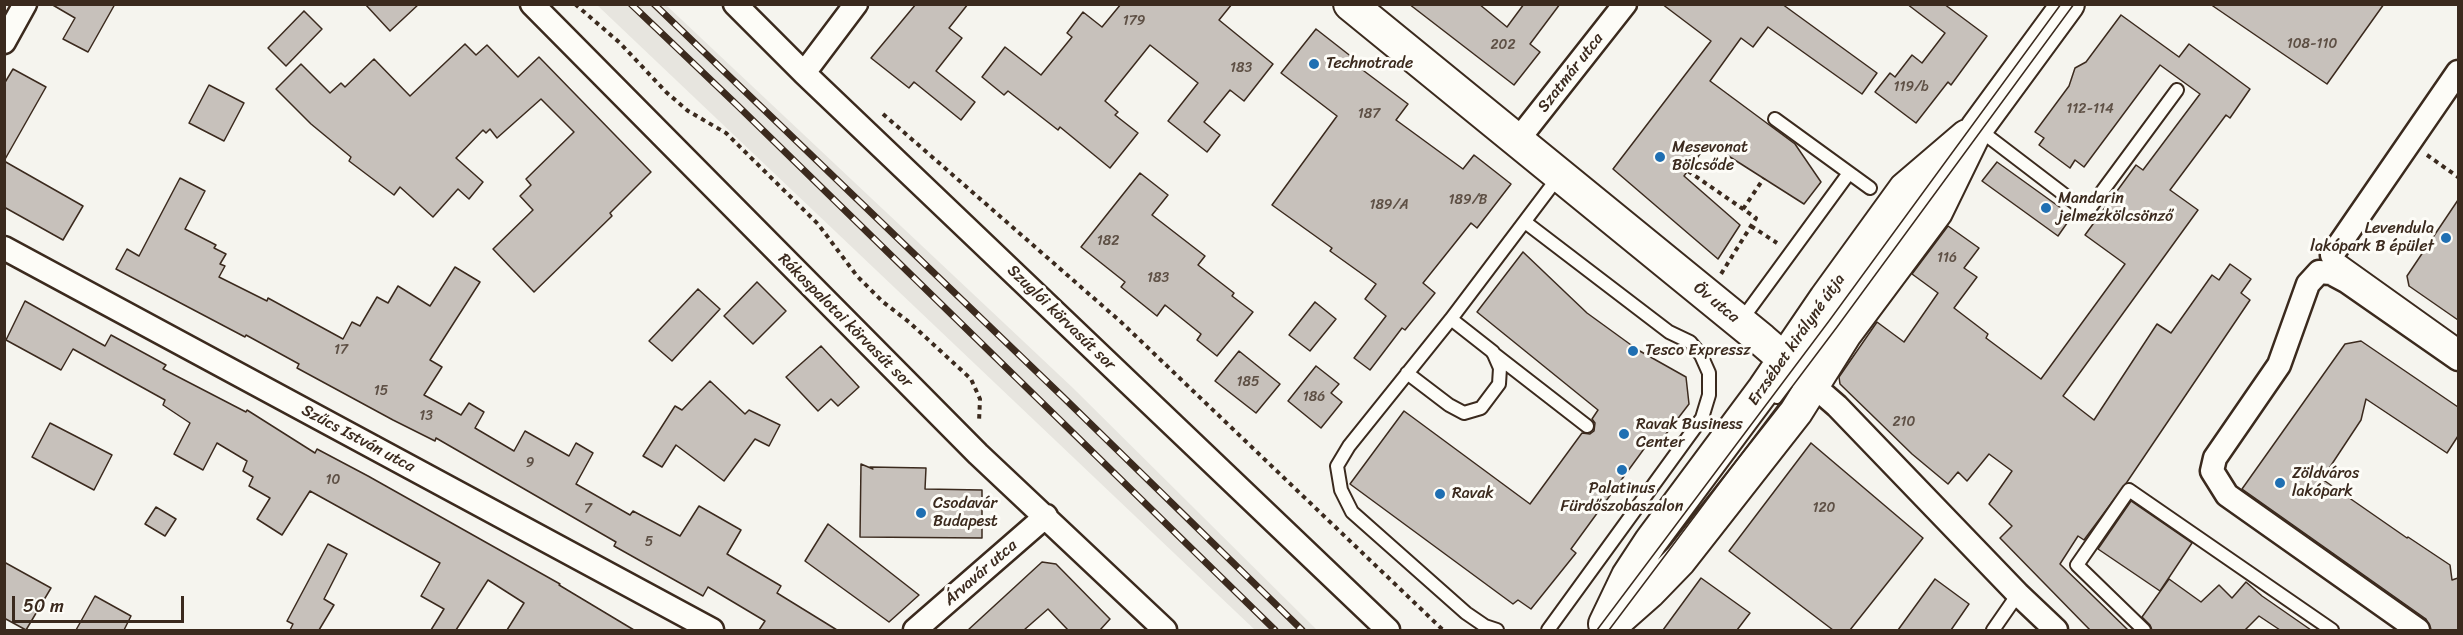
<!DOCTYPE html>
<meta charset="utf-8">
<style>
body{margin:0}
#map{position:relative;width:2463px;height:635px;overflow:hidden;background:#f5f4ee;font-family:Sriracha,sans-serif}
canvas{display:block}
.frame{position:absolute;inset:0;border:6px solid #3b2a1e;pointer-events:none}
.scale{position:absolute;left:12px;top:596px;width:172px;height:27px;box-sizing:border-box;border:3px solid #3b2a1e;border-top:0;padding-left:8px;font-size:18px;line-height:21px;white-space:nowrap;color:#3b2a1e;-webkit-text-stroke:4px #fdfcf7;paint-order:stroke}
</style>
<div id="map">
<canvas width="2463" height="635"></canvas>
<div class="frame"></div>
<div class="scale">50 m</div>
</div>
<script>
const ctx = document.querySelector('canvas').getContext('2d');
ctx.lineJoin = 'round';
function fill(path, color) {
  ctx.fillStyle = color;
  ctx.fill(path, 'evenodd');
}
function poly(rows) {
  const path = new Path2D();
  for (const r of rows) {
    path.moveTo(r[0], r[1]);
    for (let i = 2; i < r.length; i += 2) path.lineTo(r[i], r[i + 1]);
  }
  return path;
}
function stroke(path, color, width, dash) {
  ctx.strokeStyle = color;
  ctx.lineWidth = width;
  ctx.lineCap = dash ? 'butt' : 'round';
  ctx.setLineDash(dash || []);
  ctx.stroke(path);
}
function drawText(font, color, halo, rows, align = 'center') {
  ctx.font = font + ' Sriracha,sans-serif';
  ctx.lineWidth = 6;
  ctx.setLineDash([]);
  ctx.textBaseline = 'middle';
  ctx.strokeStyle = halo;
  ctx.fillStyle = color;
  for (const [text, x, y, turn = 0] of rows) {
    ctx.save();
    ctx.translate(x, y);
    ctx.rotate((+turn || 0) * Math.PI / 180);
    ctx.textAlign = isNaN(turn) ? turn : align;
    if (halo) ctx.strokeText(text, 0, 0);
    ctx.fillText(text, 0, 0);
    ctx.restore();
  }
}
const built = poly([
 [597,5,666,5,1073,388,1317,630,1255,630]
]);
const building = poly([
 [51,4,115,4,88,52,63,39,75,18,51,4],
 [365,4,419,4,390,31,365,4],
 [916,4,968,4,949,28,962,38,936,71,975,102,961,120,914,82,909,88,871,58,916,4],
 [1121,4,1232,4,1219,20,1273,64,1244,101,1230,90,1204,122,1220,135,1207,152,1168,121,1198,83,1150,45,1105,101,1118,112,1115,115,1138,133,1110,168,1060,127,1058,130,1008,91,1004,95,982,77,1005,47,1041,75,1072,37,1067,33,1083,12,1102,27,1121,4],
 [1409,4,1479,4,1507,27,1524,4,1560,4,1530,44,1540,52,1514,85,1409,4],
 [1662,4,1782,4,1877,73,1862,94,1768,27,1753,47,1741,38,1710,81,1795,144,1821,182,1804,204,1708,143,1684,176,1740,225,1718,259,1613,169,1711,41,1662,4],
 [1907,4,1944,4,1987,36,1951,85,1948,82,1916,123,1875,92,1890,73,1895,77,1912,55,1922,63,1945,33,1907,4],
 [2210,4,2384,4,2327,84,2210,4],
 [304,11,322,29,286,66,268,48,304,11],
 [2121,15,2179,57,2189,44,2250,89,2230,118,2226,115,2170,190,2198,210,2063,396,2094,420,2157,324,2171,333,2212,275,2219,280,2230,264,2251,279,2241,293,2250,300,2127,482,2084,540,2078,536,2060,564,2128,630,2090,630,2000,538,2012,526,1989,504,2012,471,1989,454,1967,481,1958,472,1948,484,1912,454,1840,384,1839,377,1877,322,1904,342,1938,293,1912,274,1948,226,1979,248,1964,268,1977,277,1954,308,1988,334,1986,338,2041,379,2125,264,2085,235,2136,165,2143,170,2200,94,2160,65,2084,167,2075,160,2070,168,2039,145,2044,138,2035,132,2069,86,2075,68,2086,62,2121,15],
 [1316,29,1362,65,1360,68,1408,104,1396,120,1463,169,1474,155,1511,184,1477,228,1471,223,1423,283,1435,293,1405,330,1402,328,1370,370,1354,358,1386,316,1365,299,1376,284,1330,251,1332,248,1272,205,1337,116,1281,73,1316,29],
 [465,44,476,55,487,45,518,77,539,57,651,172,610,213,612,216,534,292,493,249,533,210,520,196,531,185,526,179,574,132,541,99,497,138,490,129,486,133,483,130,456,158,483,182,469,199,458,189,433,217,400,187,394,195,349,161,351,157,311,124,276,89,301,64,330,93,341,83,345,87,374,59,410,96,465,44],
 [13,69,46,87,4,161,4,84,13,69],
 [209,85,244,103,224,141,189,123,209,85],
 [4,161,83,206,63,240,4,207,4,161],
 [1997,162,2072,216,2058,236,1982,181,1997,162],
 [1140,173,1168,195,1152,215,1205,256,1198,265,1234,293,1232,296,1253,312,1217,356,1197,340,1201,334,1165,305,1157,316,1121,287,1125,282,1081,247,1140,173],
 [180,178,205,191,185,229,216,245,214,248,226,254,220,264,225,266,219,277,267,301,268,298,343,339,352,322,360,326,377,297,388,303,398,286,430,306,455,267,480,282,430,360,442,367,424,395,461,415,469,403,484,412,475,428,514,451,525,431,569,456,576,443,593,453,576,484,630,515,633,511,680,536,699,506,741,530,727,554,781,586,777,593,837,630,759,630,765,621,708,587,703,596,614,546,616,542,436,438,435,441,393,420,297,368,299,364,246,335,245,337,116,269,127,249,139,256,180,178],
 [2458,200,2458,320,2409,286,2407,276,2458,200],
 [1523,252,1587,313,1638,350,1686,377,1689,404,1656,447,1649,442,1571,549,1576,553,1531,609,1518,600,1513,604,1350,484,1404,411,1530,504,1582,433,1590,434,1594,431,1595,423,1592,419,1598,410,1477,312,1523,252],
 [757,282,786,311,753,344,724,316,757,282],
 [698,289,720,309,672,361,649,341,698,289],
 [25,301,105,346,111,335,166,365,163,369,246,412,247,410,315,453,317,449,368,476,560,584,559,585,634,630,507,630,524,603,488,580,456,630,431,630,444,609,421,596,440,563,310,491,282,535,257,519,270,498,249,486,253,477,243,471,247,461,217,443,203,470,174,454,190,423,163,405,165,400,73,349,61,370,6,340,25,301],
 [1315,302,1336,319,1310,351,1289,335,1315,302],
 [2361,341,2458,407,2458,436,2447,453,2366,399,2361,420,2322,479,2407,538,2408,537,2450,565,2452,580,2458,578,2458,630,2431,630,2426,619,2242,489,2345,344,2361,341],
 [821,346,859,387,838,406,831,399,818,411,786,377,821,346],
 [1239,351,1280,384,1256,413,1215,381,1239,351],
 [1316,366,1339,384,1331,393,1342,402,1321,428,1288,401,1316,366],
 [710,381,745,414,749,410,780,425,769,446,755,439,724,481,676,445,662,467,643,456,675,406,682,410,710,381],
 [50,423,112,455,94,490,32,457,50,423],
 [1811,443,1923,538,1850,630,1833,630,1729,551,1811,443],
 [861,464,873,469,870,467,926,468,925,489,982,490,982,538,860,537,861,464],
 [2131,501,2192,543,2160,591,2098,549,2131,501],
 [156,507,176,519,165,536,145,524,156,507],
 [828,524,873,559,919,595,889,622,805,561,828,524],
 [328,544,347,554,324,599,334,605,319,630,290,630,293,624,287,621,328,544],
 [4,562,51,588,26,630,4,618,4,562],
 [1042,562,1056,564,1110,619,1100,630,1068,630,1048,609,1024,630,968,630,1042,562],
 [1701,578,1750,613,1737,630,1663,630,1701,578],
 [1935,579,1969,604,1951,630,1898,630,1935,579],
 [2169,579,2201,602,2219,585,2232,598,2246,582,2262,596,2311,630,2280,630,2259,616,2245,630,2152,630,2150,625,2142,617,2169,579],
 [95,596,131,616,124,630,76,630,95,596]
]);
const path = poly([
 [575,4,620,43,666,92,688,111,726,133,818,224,857,276,883,302,909,322,971,379,980,399,979,422],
 [883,114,1121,322,1443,630],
 [2427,155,2458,177],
 [1688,171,1756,218,1721,274],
 [1743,209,1764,178],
 [1751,226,1777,243]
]);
const lane = poly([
 [1775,119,1870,188],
 [1977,128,2087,212,2177,90],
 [1525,222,1669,332,1690,342,1701,355,1709,373,1709,395,1702,418,1548,630],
 [2332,255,2458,345],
 [1740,322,1849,173],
 [1493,353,1587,426],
 [1407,373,1449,405,1464,413,1481,408,1499,384,1500,368,1493,352,1451,319],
 [1777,397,1935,185],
 [1497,630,1485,626,1466,613,1352,512,1341,490,1337,466,1349,446,1451,319,1559,176],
 [1993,630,2018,594],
 [2144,630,2077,565,2129,490,2332,630]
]);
const street = poly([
 [532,4,978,454,1165,630],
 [735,4,804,73,1388,630],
 [4,42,25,4],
 [804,73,856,4],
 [1517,141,1625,4],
 [4,248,712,630],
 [2332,255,2458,72],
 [1814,386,1837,406,2018,594,2056,630],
 [915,630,1046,516],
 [2418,630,2227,495,2212,471,2215,458,2279,365,2308,284,2319,272,2331,273,2346,281,2458,359]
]);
const secondary = poly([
 [1350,4,1762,340,1800,373],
 [1605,624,1628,576,1651,541,1764,389,1826,298,1905,189,1967,136],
 [1606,630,1649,592,1680,560,1796,412,1845,334,1936,212,1977,128,2068,4]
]);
const tram = poly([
 [1597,630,1829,321,2061,4],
 [1609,630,1837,327,2074,4]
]);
const rail = poly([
 [631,4,738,106,1275,630],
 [654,4,1063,397,1302,630]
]);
const markers = [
 [1314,64,6,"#1f6fb2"],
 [1660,157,6,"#1f6fb2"],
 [2046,208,6,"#1f6fb2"],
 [2446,238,6,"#1f6fb2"],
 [1633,351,6,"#1f6fb2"],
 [1624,434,6,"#1f6fb2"],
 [1622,470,6,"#1f6fb2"],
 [2280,483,6,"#1f6fb2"],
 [1440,494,6,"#1f6fb2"],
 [921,513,6,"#1f6fb2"]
];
const numberNames = [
 ["179",1134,21],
 ["108-110",2312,44],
 ["202",1503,45],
 ["183",1241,68],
 ["119/b",1911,87],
 ["112-114",2090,109],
 ["187",1369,114],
 ["189/B",1468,200],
 ["189/A",1389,205],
 ["182",1108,241],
 ["116",1947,258],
 ["183",1158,278],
 ["17",341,350],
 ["185",1248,382],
 ["15",381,391],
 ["186",1314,397],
 ["13",426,416],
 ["210",1904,422],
 ["9",530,463],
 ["10",333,480],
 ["120",1824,508],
 ["7",588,509],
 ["5",649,542]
];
const poiNames = [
 ["Technotrade",1326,64],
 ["Mesevonat",1672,148],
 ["Bölcsőde",1672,166],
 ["Mandarin",2058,199],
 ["jelmezkölcsönző",2058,217],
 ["Levendula",2434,229,"right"],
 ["lakópark B épület",2434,247,"right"],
 ["Tesco Expressz",1645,351],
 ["Ravak Business",1636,425],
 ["Center",1636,443],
 ["Zöldváros",2292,474],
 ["lakópark",2292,492],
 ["Palatinus",1622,489,"center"],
 ["Fürdőszobaszalon",1622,507,"center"],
 ["Ravak",1452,494],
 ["Csodavár",933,504],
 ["Budapest",933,522]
];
const streetNames = [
 ["Szatmár utca",1571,73,-52],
 ["Öv utca",1716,303,39],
 ["Szuglói körvasút sor",1061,318,44],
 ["Rákospalotai körvasút sor",845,321,45],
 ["Erzsébet királyné útja",1797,340,-55],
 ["Szűcs István utca",358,439,28],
 ["Árvavár utca",981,573,-41]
];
fill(built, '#e7e5df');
fill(building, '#c7c1bb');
stroke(building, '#3b2a1e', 1.5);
stroke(lane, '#3b2a1e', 16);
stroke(street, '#3b2a1e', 27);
stroke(secondary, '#3b2a1e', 36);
stroke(path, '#3b2a1e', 4, [4.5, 4.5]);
stroke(lane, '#fdfcf7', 12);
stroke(street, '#fdfcf7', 22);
stroke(secondary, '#fdfcf7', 32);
stroke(tram, '#3b2a1e', 1.5);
stroke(rail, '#3b2a1e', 7);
stroke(rail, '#fdfcf7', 4.5, [14]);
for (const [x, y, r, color] of markers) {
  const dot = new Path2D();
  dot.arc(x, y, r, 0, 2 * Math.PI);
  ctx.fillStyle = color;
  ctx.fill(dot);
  stroke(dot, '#fdfcf7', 2);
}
drawText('14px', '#5e5045', null, numberNames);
drawText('16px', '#3b2a1e', '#fdfcf7', poiNames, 'left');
drawText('16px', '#3b2a1e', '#fdfcf7', streetNames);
</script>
